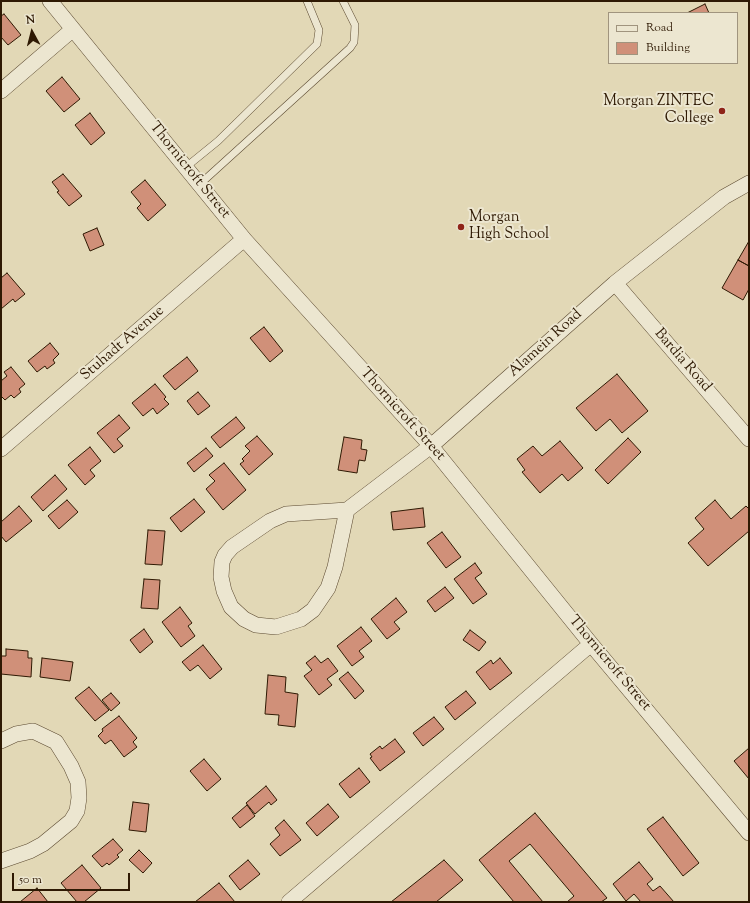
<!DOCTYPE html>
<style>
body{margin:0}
#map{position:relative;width:750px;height:903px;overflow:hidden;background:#e2d8b6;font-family:"Sorts Mill Goudy",serif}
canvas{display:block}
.frame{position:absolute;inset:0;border:2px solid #2e1903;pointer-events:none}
.legend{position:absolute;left:608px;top:12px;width:130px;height:52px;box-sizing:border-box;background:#ece6d0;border:1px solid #a0947e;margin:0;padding:5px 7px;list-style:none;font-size:12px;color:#2e1903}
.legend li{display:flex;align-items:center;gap:8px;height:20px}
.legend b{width:20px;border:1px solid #a0947e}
.north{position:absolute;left:12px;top:12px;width:40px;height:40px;-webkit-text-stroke:3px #ece6d0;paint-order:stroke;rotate:353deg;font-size:11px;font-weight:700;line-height:16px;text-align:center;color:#2e1903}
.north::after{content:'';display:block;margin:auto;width:14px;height:18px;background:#2e1903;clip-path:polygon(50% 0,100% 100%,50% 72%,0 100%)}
.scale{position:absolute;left:12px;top:873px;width:118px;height:18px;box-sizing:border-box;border:2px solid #2e1903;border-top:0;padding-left:5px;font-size:12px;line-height:14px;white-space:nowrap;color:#2e1903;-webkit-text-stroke:3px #ece6d0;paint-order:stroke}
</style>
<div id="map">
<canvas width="750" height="903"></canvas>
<div class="frame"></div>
<ul class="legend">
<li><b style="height:5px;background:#ece6d0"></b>Road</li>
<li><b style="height:11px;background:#d09079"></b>Building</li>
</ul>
<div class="north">N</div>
<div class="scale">50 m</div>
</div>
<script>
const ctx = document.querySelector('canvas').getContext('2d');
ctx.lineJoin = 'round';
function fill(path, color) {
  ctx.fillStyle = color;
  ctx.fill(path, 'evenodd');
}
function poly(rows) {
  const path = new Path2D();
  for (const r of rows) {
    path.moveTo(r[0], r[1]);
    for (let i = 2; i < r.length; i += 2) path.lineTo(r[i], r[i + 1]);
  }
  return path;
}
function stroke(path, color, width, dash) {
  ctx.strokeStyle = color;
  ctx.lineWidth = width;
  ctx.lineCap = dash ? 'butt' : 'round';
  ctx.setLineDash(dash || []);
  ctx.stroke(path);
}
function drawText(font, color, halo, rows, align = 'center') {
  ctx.font = font + ' "Sorts Mill Goudy",serif';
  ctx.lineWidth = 4;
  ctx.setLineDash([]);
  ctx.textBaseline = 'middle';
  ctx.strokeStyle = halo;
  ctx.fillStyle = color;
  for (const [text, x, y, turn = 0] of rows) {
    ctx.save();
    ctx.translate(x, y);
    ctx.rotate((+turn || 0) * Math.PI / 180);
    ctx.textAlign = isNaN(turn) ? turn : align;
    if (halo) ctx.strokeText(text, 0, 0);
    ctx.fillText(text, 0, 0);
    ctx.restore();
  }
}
const building = poly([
 [705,4,709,13,687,13,705,4],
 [4,14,21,35,8,45,1,37,1,16,4,14],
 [62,77,80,99,64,112,46,91,62,77],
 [90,113,105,133,91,145,75,125,90,113],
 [63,174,82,196,69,206,57,192,59,191,52,182,63,174],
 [145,180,166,205,148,221,137,208,141,204,131,192,145,180],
 [97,228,104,245,90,251,83,234,97,228],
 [749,241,749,266,738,260,749,241],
 [738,260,749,266,749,289,743,300,722,288,738,260],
 [7,273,25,294,15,302,13,299,1,309,1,278,7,273],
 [264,327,283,351,270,362,250,338,264,327],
 [50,343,59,354,53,360,55,363,47,369,45,366,37,372,28,361,50,343],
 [187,357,198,371,175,390,163,376,187,357],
 [11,367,25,384,19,389,21,392,14,398,11,395,5,400,1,396,1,381,7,376,4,372,11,367],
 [617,374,648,411,622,433,610,419,596,431,576,408,617,374],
 [155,384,166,397,164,399,169,404,157,414,153,408,143,416,132,403,155,384],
 [198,392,210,406,198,415,187,401,198,392],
 [119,415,130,428,117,439,123,446,114,453,97,433,119,415],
 [236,417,245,428,220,448,211,437,236,417],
 [257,436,273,454,249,475,240,464,244,461,242,459,250,451,245,446,257,436],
 [344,437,362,440,361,449,367,450,365,461,359,460,357,473,338,470,344,437],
 [628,438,641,452,608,484,595,470,628,438],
 [560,441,583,468,568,481,562,474,540,493,522,472,525,470,517,459,533,446,542,456,560,441],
 [90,447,101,461,90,470,95,476,85,485,68,465,90,447],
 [206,448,213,456,194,472,187,463,206,448],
 [224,463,246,490,223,510,206,489,215,481,209,475,224,463],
 [55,475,67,489,43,511,31,497,55,475],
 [194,499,205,512,181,532,170,518,194,499],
 [67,500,78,512,59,529,48,516,67,500],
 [715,500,731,519,746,506,749,509,749,531,708,566,688,543,704,529,695,518,715,500],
 [19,506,32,521,6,542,1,536,1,522,19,506],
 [423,508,425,527,393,530,391,512,423,508],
 [148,530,165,531,162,565,145,564,148,530],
 [442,532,461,557,446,568,427,543,442,532],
 [475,563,482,573,475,578,487,594,473,604,454,579,475,563],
 [144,579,160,580,158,609,141,608,144,579],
 [445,587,454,598,435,612,427,601,445,587],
 [396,598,407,612,394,622,400,629,387,639,371,619,396,598],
 [180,607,192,623,188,626,195,636,181,647,162,622,180,607],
 [361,627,372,641,359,651,364,657,352,666,337,646,361,627],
 [144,629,153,642,140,653,130,640,144,629],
 [470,630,486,642,479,651,463,640,470,630],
 [203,645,222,669,210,679,198,665,190,671,182,662,203,645],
 [6,649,28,651,28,658,32,658,31,677,1,674,1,656,6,656,6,649],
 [315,656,321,663,328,658,338,671,327,679,332,685,319,695,304,676,312,670,306,663,315,656],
 [42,658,73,662,70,681,40,677,42,658],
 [500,658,512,673,490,690,476,672,491,660,493,664,500,658],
 [348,672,364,691,355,699,339,679,348,672],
 [268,675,286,677,285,692,298,694,295,727,278,725,279,715,265,714,268,675],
 [89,687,109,710,95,721,75,698,89,687],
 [466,691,476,703,455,720,445,707,466,691],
 [111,693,120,703,111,711,102,700,111,693],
 [119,716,137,738,133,742,137,747,124,757,111,740,105,744,98,736,103,731,102,729,119,716],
 [434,717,444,729,423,746,413,733,434,717],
 [395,739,405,752,380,771,370,758,372,757,370,754,380,746,382,749,395,739],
 [749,748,749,779,734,761,749,748],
 [204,759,221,779,207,791,190,771,204,759],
 [359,768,370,782,350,798,339,784,359,768],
 [266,786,277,800,271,805,269,802,255,814,246,803,266,786],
 [133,802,149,804,146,832,129,830,133,802],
 [328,804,339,817,317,836,306,823,328,804],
 [247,805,255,816,240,828,232,818,247,805],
 [535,813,607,898,601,902,567,902,574,896,530,844,509,861,543,902,514,902,479,860,535,813],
 [663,817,699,863,683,876,647,829,663,817],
 [284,820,301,840,280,856,270,844,280,835,275,828,284,820],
 [113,839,123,850,117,855,119,857,109,865,107,863,102,867,92,856,113,839],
 [139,850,152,863,143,873,129,860,139,850],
 [248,860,260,874,240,890,229,876,248,860],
 [444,860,463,880,436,902,391,902,444,860],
 [639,862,653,879,647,884,653,891,660,886,674,902,641,902,634,894,626,901,613,884,639,862],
 [82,865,101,888,84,902,77,902,61,883,82,865],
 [219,883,235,902,195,902,219,883],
 [37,888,48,902,20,902,37,888]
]);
const lane = poly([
 [186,167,218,141,317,44,319,30,307,1],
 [200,184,350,48,354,42,355,25,343,1]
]);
const street = poly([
 [50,1,244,239,431,446,591,644,749,833],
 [1,91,72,30],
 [615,283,749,439],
 [1,449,244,239],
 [347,510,335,567,328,588,313,610,301,619,276,627,256,625,244,619,231,607,224,591,221,577,222,562,225,555,232,547,270,521,286,514,347,510,431,446,615,283,724,197,749,183],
 [1,741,16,734,33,731,56,742,71,766,78,782,79,798,77,811,71,821,43,844,30,851,1,861],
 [289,902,591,644]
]);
const markers = [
 [722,111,4,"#8f2418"],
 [461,227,4,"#8f2418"]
];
const poiNames = [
 ["Morgan ZINTEC",714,102],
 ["College",714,119],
 ["Morgan",469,218,"left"],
 ["High School",469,235,"left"]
];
const streetNames = [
 ["Thornicroft Street",189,171,51],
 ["Stuhadt Avenue",123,344,-41],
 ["Alamein Road",546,344,-42],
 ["Bardia Road",682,361,49],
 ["Thornicroft Street",402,415,48],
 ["Thornicroft Street",609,664,50]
];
fill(building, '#d09079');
stroke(building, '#2e1903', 1);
stroke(lane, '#5b4930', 8);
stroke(street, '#5b4930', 16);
stroke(lane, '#ece6d0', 7);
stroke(street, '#ece6d0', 15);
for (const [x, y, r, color] of markers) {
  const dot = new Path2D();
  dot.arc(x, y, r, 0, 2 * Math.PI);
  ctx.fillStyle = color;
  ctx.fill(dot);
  stroke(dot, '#ece6d0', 1.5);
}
drawText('15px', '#2e1903', '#ece6d0', poiNames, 'right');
drawText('15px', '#2e1903', '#ece6d0', streetNames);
</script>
